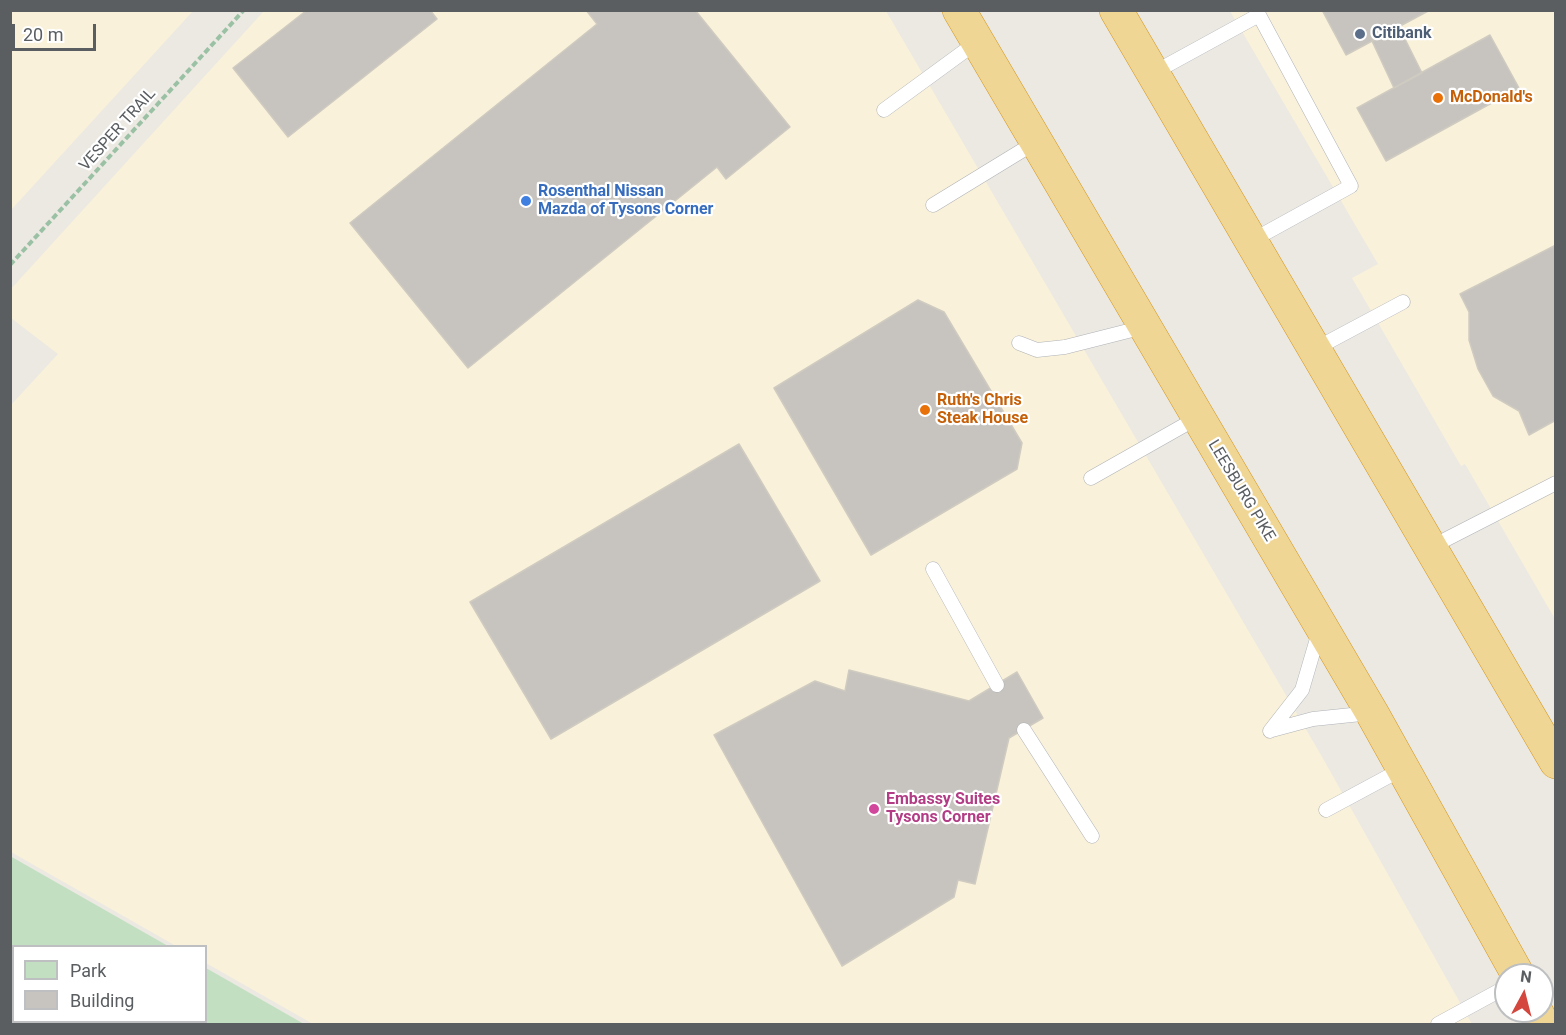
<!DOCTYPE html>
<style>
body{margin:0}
#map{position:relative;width:1566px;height:1035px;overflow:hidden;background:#ebe9e2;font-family:Roboto,sans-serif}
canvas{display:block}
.frame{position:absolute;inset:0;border:12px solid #5a5e61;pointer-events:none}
.legend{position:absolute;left:12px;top:945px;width:195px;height:78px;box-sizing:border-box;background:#fff;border:2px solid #bdbfc0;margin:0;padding:8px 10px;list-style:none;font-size:18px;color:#5a5e61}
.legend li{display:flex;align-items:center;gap:12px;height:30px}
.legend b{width:30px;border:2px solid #bdbfc0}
.north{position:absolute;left:1494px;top:963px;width:60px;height:60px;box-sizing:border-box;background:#fff;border:2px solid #bdbfc0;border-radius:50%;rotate:7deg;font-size:16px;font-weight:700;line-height:24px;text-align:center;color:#5a5e61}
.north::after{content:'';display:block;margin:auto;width:21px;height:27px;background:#d4473f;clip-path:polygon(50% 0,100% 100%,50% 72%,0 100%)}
.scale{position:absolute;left:12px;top:24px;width:84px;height:27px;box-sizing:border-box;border:3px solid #5a5e61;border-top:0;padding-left:8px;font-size:18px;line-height:21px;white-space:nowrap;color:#5a5e61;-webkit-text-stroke:4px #fff;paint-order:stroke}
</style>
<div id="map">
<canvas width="1566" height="1035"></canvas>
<div class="frame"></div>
<ul class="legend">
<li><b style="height:16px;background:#c2e0c1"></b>Park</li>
<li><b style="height:16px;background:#c7c4bf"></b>Building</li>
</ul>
<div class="north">N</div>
<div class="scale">20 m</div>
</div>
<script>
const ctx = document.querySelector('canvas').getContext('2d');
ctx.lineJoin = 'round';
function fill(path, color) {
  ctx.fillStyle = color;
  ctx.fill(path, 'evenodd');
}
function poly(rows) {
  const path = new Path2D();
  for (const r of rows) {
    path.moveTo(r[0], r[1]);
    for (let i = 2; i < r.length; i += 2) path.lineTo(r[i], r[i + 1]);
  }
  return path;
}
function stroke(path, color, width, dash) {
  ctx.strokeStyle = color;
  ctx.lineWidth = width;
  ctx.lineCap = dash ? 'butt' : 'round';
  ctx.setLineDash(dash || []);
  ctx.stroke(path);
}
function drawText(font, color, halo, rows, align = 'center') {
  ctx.font = font + ' Roboto,sans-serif';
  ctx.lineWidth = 4.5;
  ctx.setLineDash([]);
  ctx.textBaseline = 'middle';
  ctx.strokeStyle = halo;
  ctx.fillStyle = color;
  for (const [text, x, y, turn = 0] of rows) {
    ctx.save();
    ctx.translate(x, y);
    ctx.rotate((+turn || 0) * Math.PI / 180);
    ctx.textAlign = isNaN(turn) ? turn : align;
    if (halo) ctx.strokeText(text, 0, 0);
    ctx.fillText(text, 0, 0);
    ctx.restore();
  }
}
const commercial = poly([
 [11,10,193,11,11,210,10,11],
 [264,11,886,11,1321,755,1472,1024,313,1024,206,963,206,946,176,946,11,852,11,405,58,354,11,318,10,290],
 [1230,11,1555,11,1555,619,1465,464,1461,466,1352,278,1378,264]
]);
const green = poly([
 [10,856,168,946,14,946,14,1022,206,1022,206,968,304,1024,11,1024]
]);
const stream = poly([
 [10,1014,14,1016],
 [22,1022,27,1024]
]);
const building = poly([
 [307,10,430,10,437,19,288,137,233,68,307,10],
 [586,10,695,10,790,127,726,179,717,167,468,368,350,223,597,24,586,10],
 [1322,10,1430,10,1346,55,1322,10],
 [1399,27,1422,73,1394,88,1372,41,1399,27],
 [1490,35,1519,88,1386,161,1357,108,1490,35],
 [1556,245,1556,420,1529,435,1519,411,1493,396,1478,369,1469,340,1469,312,1460,294,1556,245],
 [918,300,944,312,1022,443,1017,469,871,555,774,388,918,300],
 [739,444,820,581,551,739,470,602,739,444],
 [849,670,969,701,1017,672,1043,718,1009,738,975,884,958,880,954,897,842,966,714,735,815,681,845,691,849,670]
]);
const path = poly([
 [10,265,244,10]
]);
const lane = poly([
 [1153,73,1259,15,1351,186,1251,241],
 [884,110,977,42],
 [933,205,1036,142],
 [1019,343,1037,350,1065,347,1144,327],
 [1315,349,1403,302],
 [1091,478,1197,418],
 [1431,547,1556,483],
 [933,569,997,685],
 [1024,730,1092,836],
 [1272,730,1313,719,1371,713],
 [1270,731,1302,690,1319,632],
 [1326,810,1404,768],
 [1438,1024,1506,987]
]);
const highway = poly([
 [959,10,1372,713,1518,975],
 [1116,10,1556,762],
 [1536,1011,1543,1024]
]);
const markers = [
 [1360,34,6,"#5c6f8a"],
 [1438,98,6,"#e8710a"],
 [526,201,6,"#3f7fe0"],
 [925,410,6,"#e8710a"],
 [874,809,6,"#d1479c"]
];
const serviceNames = [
 ["Citibank",1372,34]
];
const foodNames = [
 ["McDonald's",1450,98],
 ["Ruth's Chris",937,401],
 ["Steak House",937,419]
];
const streetNames = [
 ["VESPER TRAIL",118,130,-48],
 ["LEESBURG PIKE",1241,491,59]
];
const shopNames = [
 ["Rosenthal Nissan",538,192],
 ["Mazda of Tysons Corner",538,210]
];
const hotelNames = [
 ["Embassy Suites",886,800],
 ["Tysons Corner",886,818]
];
fill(commercial, '#f9f1d9');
fill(green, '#c2e0c1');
stroke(stream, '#a9d5f4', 8);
fill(building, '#c7c4bf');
stroke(building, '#cfcbc1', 1.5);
stroke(lane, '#b0b2b6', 15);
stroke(highway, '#d3951a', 34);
stroke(path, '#9bc1a5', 4, [6, 3]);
stroke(lane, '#fff', 14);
stroke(highway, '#f0d695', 33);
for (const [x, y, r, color] of markers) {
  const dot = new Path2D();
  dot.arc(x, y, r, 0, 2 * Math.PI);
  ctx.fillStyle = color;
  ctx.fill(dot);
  stroke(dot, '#fff', 2);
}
drawText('bold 16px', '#4e5e75', '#fff', serviceNames, 'left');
drawText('bold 16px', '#c56008', '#fff', foodNames, 'left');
drawText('16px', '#5a5e61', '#fff', streetNames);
drawText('bold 16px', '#366cbe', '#fff', shopNames, 'left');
drawText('bold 16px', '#b23c85', '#fff', hotelNames, 'left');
</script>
